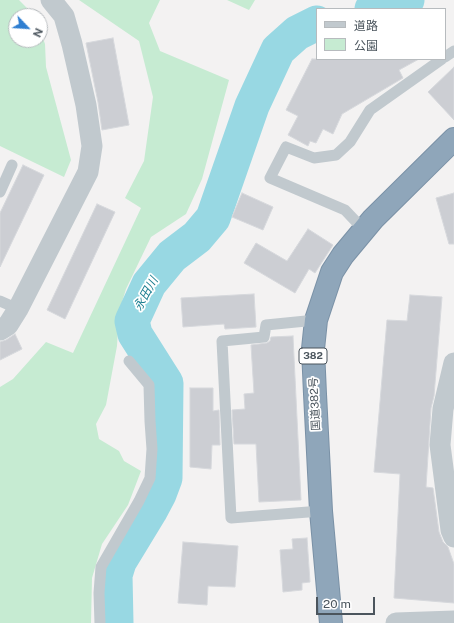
<!DOCTYPE html>
<meta charset="utf-8">
<style>
body{margin:0}
#map{position:relative;width:454px;height:623px;overflow:hidden;background:#f3f2f2;font-family:"Public Sans","Noto Sans JP",sans-serif}
canvas{display:block}
.legend{position:absolute;left:316px;top:8px;width:130px;height:52px;box-sizing:border-box;background:#fff;border:1px solid #b7bbbe;margin:0;padding:5px 7px;list-style:none;font-size:12px;color:#4b555d}
.legend li{display:flex;align-items:center;gap:8px;height:20px}
.legend b{width:20px;border:1px solid #b7bbbe}
.north{position:absolute;left:8px;top:8px;width:40px;height:40px;box-sizing:border-box;background:#fff;border:1px solid #b7bbbe;border-radius:50%;rotate:115deg;font-size:11px;font-weight:700;line-height:16px;text-align:center;color:#4b555d}
.north::after{content:'';display:block;margin:auto;width:14px;height:18px;background:#2e7ed1;clip-path:polygon(50% 0,100% 100%,50% 72%,0 100%)}
.scale{position:absolute;left:316px;top:597px;width:59px;height:18px;box-sizing:border-box;border:2px solid #4b555d;border-top:0;padding-left:5px;font-size:12px;line-height:14px;white-space:nowrap;color:#4b555d;-webkit-text-stroke:3px #fff;paint-order:stroke}
</style>
<div id="map">
<canvas width="454" height="623"></canvas>
<ul class="legend">
<li><b style="height:5px;background:#c1c9ce"></b>道路</li>
<li><b style="height:11px;background:#c6ebd2"></b>公園</li>
</ul>
<div class="north">N</div>
<div class="scale">20 m</div>
</div>
<script>
const ctx = document.querySelector('canvas').getContext('2d');
ctx.lineJoin = 'round';
function fill(path, color) {
  ctx.fillStyle = color;
  ctx.fill(path, 'evenodd');
}
function poly(rows) {
  const path = new Path2D();
  for (const r of rows) {
    path.moveTo(r[0], r[1]);
    for (let i = 2; i < r.length; i += 2) path.lineTo(r[i], r[i + 1]);
  }
  return path;
}
function stroke(path, color, width, dash) {
  ctx.strokeStyle = color;
  ctx.lineWidth = width;
  ctx.lineCap = dash ? 'butt' : 'round';
  ctx.setLineDash(dash || []);
  ctx.stroke(path);
}
function drawText(font, color, halo, rows, align = 'center') {
  ctx.font = font + ' "Public Sans","Noto Sans JP",sans-serif';
  ctx.lineWidth = 3.5;
  ctx.setLineDash([]);
  ctx.textBaseline = 'middle';
  ctx.strokeStyle = halo;
  ctx.fillStyle = color;
  for (const [text, x, y, turn = 0] of rows) {
    ctx.save();
    ctx.translate(x, y);
    ctx.rotate((+turn || 0) * Math.PI / 180);
    ctx.textAlign = isNaN(turn) ? turn : align;
    if (halo) ctx.strokeText(text, 0, 0);
    ctx.fillText(text, 0, 0);
    ctx.restore();
  }
}
const green = poly([
 [0,0,19,0,34,15,16,16,16,40,40,40,40,30,45,44,46,67,71,160,64,177,0,146],
 [79,0,160,0,149,23,160,51,229,80,202,179,186,214,151,237,126,289,119,312,117,346,106,405,96,424,99,439,119,451,124,461,141,471,128,505,102,544,92,578,91,623,0,623,0,387,13,379,46,342,73,353,141,208,125,198,144,161,153,97,139,41],
 [227,0,255,0,249,10]
]);
const river = poly([
 [372,9,399,6,407,0],
 [116,623,115,575,119,562,150,511,159,494,165,478,166,383,135,334,132,321,149,284,172,256,197,237,213,218,252,106,278,50,297,33,317,23]
]);
const building = poly([
 [113,38,129,125,102,130,98,102,86,43,113,38],
 [312,59,419,59,399,70,403,78,342,114,333,134,323,129,316,143,310,141,308,146,288,135,298,116,286,110,312,59],
 [454,67,454,120,428,92,454,67],
 [23,165,44,175,0,267,0,213,23,165],
 [242,193,273,207,263,230,232,217,242,193],
 [454,193,454,244,449,244,436,198,454,193],
 [97,204,115,212,65,319,47,310,97,204],
 [308,229,333,245,315,273,309,269,295,293,244,263,256,243,287,261,308,229],
 [254,294,256,327,225,329,224,324,183,327,181,298,254,294],
 [410,295,442,297,434,396,431,408,426,487,433,488,439,532,443,542,448,547,454,564,454,603,394,598,400,474,374,472,387,320,407,321,410,295],
 [15,334,22,349,0,360,0,342,6,340,15,334],
 [293,336,301,500,259,502,256,444,234,444,232,410,245,409,244,394,254,393,251,345,267,343,270,341,271,337,293,336],
 [190,388,213,388,213,411,219,410,220,445,212,445,211,469,190,467,190,388],
 [307,538,310,582,302,583,302,590,283,592,280,550,293,549,292,539,307,538],
 [183,542,238,546,235,587,208,586,207,605,178,603,183,542]
]);
const lane = poly([
 [445,57,454,51],
 [0,192,12,165],
 [364,230,345,210,270,178,286,147,314,158,336,155,350,142,370,110,442,59],
 [0,301,18,309],
 [316,320,266,325,264,337,222,341,231,518,321,511],
 [100,623,99,593,101,567,139,501,150,478,152,449,150,421,149,385,129,361]
]);
const street = poly([
 [0,330,8,325,18,309,88,172,92,146,86,105,72,44,64,16,51,0],
 [454,363,443,409,440,445,451,530,454,537],
 [396,623,454,621]
]);
const highway = poly([
 [331,623,321,511,315,394,313,349,316,320,332,272,343,255,373,219,454,139]
]);
const shields = [
 [313,356,28]
];
const shieldNames = [
 ["382",313,356]
];
const streetNames = [
 ["国道382号",315,404,-93]
];
const waterNames = [
 ["永田川",146,294,-61]
];
fill(green, '#c6ebd2');
stroke(river, '#98d8e3', 35);
fill(building, '#ccced3');
stroke(building, '#d6d8dc', 1);
stroke(highway, '#7a91a6', 24);
stroke(lane, '#c1c9ce', 11);
stroke(street, '#c1c9ce', 21);
stroke(highway, '#8fa6ba', 22);
for (const [x, y, w] of shields) {
  const box = new Path2D();
  box.roundRect(x - w / 2, y - 8, w, 16, 3);
  ctx.fillStyle = '#fff';
  ctx.fill(box);
  stroke(box, '#4b555d', 1);
}
drawText('bold 10px', '#4b555d', null, shieldNames);
drawText('11px', '#4b555d', '#fff', streetNames);
drawText('italic 12px', '#1c7e90', '#fff', waterNames);
</script>
